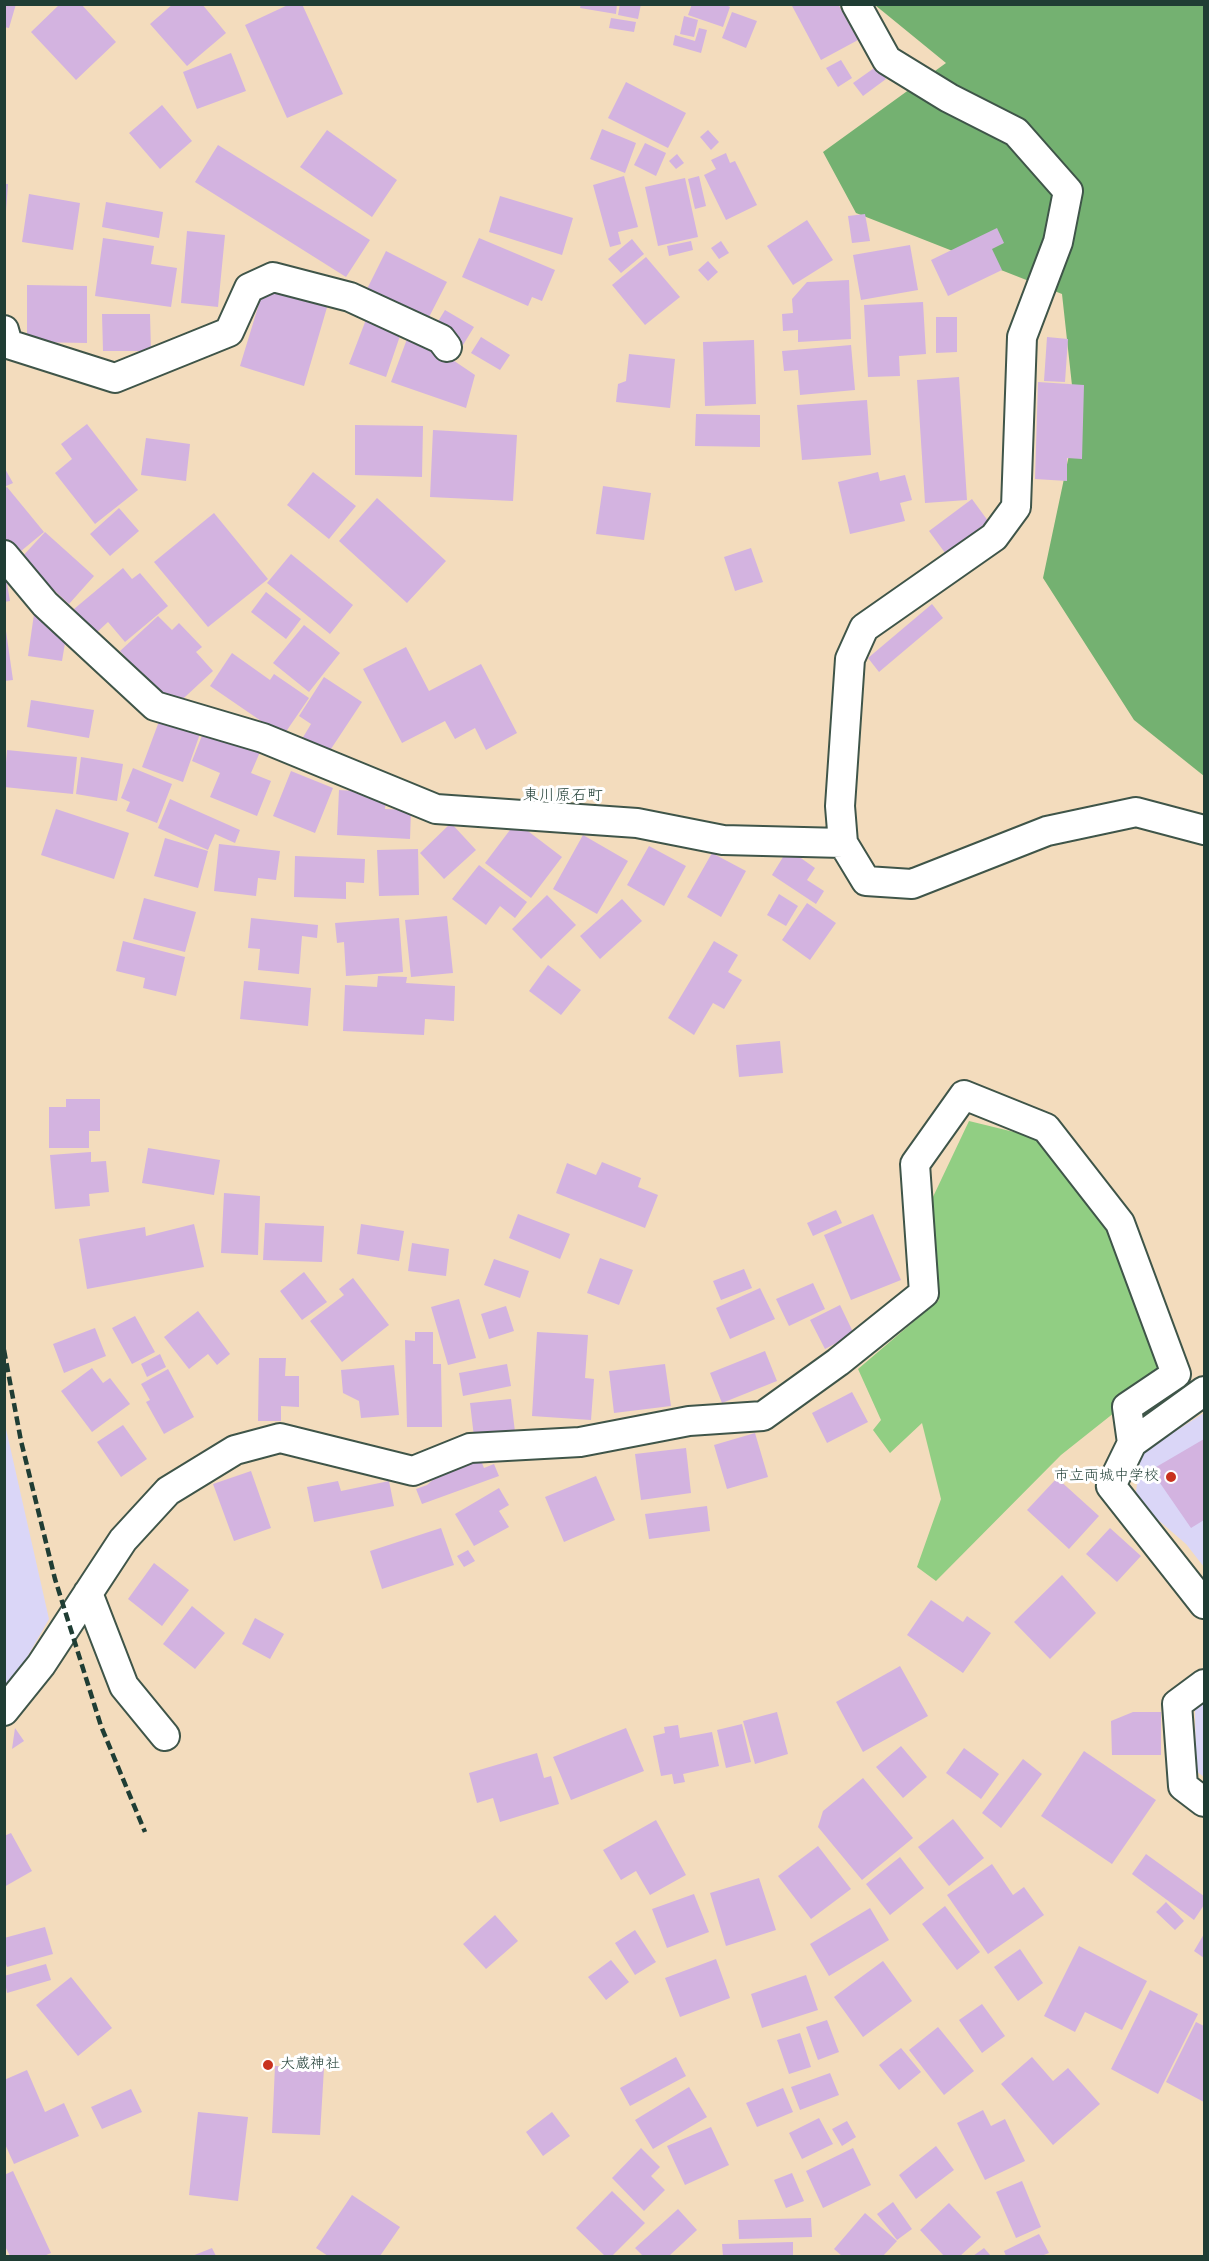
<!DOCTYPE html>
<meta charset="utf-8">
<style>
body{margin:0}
#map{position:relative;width:1209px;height:2261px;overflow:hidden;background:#f3dcbd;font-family:Kalam,sans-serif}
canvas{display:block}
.frame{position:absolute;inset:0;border:6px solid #1f3d34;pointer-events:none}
</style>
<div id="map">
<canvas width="1209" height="2261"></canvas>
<div class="frame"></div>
</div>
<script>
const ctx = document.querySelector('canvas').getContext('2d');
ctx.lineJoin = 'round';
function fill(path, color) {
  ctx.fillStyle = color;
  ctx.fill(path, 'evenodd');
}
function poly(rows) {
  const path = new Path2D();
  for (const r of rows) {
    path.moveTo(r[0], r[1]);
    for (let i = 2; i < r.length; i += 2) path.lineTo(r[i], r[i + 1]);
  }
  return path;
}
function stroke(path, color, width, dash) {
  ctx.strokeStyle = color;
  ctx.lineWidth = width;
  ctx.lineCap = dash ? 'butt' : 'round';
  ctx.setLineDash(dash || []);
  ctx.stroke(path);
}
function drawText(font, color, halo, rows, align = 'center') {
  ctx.font = font + ' Kalam,"Klee One",sans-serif';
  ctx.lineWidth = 6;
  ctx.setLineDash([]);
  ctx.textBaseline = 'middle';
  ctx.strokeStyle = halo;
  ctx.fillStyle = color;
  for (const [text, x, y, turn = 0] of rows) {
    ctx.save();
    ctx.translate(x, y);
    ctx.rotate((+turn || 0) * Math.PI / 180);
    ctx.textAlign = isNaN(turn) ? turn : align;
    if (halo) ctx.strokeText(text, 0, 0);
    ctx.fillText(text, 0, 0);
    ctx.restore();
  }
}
const built = poly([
 [1204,1413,1204,1567,1186,1544,1135,1500,1141,1453],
 [4,1420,49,1619,13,1682,4,1691],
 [1204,1703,1204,1777,1196,1771,1195,1709]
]);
const green = poly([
 [969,1121,1059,1143,1115,1227,1168,1370,1061,1455,936,1581,917,1567,941,1499,922,1423,890,1453,873,1430,881,1420,858,1369,939,1300,932,1199]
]);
const forest = poly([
 [875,5,1204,5,1204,776,1134,720,1043,578,1076,422,1062,294,856,213,823,152,946,63]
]);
const building = poly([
 [4,4,16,4,9,28,4,27],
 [60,4,81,4,116,42,76,80,31,32],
 [173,4,202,4,226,33,187,66,150,24],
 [290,4,302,4,343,94,287,118,245,25],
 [581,4,617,4,616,14,580,8],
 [620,4,641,4,638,19,618,15],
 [692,4,724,4,730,7,723,27,688,15],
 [791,4,838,4,858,40,821,60],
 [732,12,757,21,746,48,722,38],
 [684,16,698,20,694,37,680,34],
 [611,18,636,22,634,32,609,28],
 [699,28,707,30,701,53,673,45,675,35,695,41],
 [231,53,246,91,197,109,183,72],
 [841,60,852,78,838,87,826,68],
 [877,66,886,79,863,96,853,83],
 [626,82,686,113,668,148,608,118],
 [162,105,192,141,160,169,129,133],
 [602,129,636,143,625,173,590,159],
 [327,130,397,180,372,217,300,167],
 [708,130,719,142,711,150,700,137],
 [645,143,666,153,656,176,634,165],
 [218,145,370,240,346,277,195,182],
 [726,153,730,163,735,161,757,205,726,220,704,175,716,169,711,160],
 [677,154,684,163,676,169,669,161],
 [624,176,638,227,618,232,621,244,610,247,593,185],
 [699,176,706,206,695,209,688,179],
 [685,178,698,237,658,246,645,187],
 [4,184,8,184,6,211,4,211],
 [29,194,80,203,73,250,22,242],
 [500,196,573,218,562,255,489,232],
 [106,202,163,212,159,238,102,227],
 [865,214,870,241,852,243,848,216],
 [807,220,833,260,793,285,767,246],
 [997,228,1004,243,992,249,1002,270,948,296,931,260],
 [187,231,225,235,218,307,181,303],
 [103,238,154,246,151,264,177,268,171,307,95,296],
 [479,238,555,270,542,301,532,297,528,306,462,277],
 [632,239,644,254,621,273,608,259],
 [691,241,693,250,669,256,667,246],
 [721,241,729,253,719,259,711,248],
 [910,245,918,290,861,300,853,255],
 [386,251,447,282,427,321,367,289],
 [646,257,680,297,645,325,612,285],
 [708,261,718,272,708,281,698,270],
 [849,280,851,339,798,342,798,330,783,331,782,314,793,313,792,299,807,282],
 [265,284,328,304,304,386,240,366],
 [27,285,87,286,87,343,27,342],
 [923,302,926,354,899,356,900,376,868,377,864,305],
 [445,310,474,327,463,345,434,328],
 [102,314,150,314,151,351,103,351],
 [367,317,402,330,386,377,349,364],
 [936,317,957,317,957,352,936,353],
 [410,331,475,375,466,408,391,382],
 [481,337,510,355,500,370,471,353],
 [1047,337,1068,339,1065,382,1044,381],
 [754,340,756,404,705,406,703,342],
 [851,345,855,390,800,395,798,370,784,371,782,351],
 [629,354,675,359,670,408,616,402,618,384,626,381],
 [959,377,967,500,925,503,917,380],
 [1038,382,1084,385,1082,459,1067,458,1067,481,1035,479],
 [867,400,871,455,802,460,797,405],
 [696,414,760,415,760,447,695,446],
 [87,424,138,490,95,524,55,473,72,459,61,444],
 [355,425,423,426,422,477,355,475],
 [433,430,517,435,513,501,430,497],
 [146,438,190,444,186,481,141,475],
 [4,467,13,483,4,487],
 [313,472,356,506,329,539,287,505],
 [878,472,880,481,905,475,912,500,900,503,905,521,850,534,838,482],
 [603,486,651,493,644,540,596,534],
 [7,487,44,532,15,556,4,543,4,489],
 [377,498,446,561,407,603,339,541],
 [972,499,991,525,948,557,929,531],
 [119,508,139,531,110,556,90,534],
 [214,513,268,579,208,627,154,562],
 [45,532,94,576,69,604,20,559],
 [751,548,763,582,735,591,724,557],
 [291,554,353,605,330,634,267,583],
 [4,566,10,601,4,602],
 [123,568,132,579,140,573,168,606,125,642,108,622,95,634,74,609],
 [266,592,301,619,286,639,251,612],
 [932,604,943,618,879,672,868,658],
 [34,614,69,619,62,661,28,656],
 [158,616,172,630,179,623,202,647,196,652,213,671,172,709,120,651],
 [4,617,13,680,4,681],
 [304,625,340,653,309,692,273,663],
 [406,647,429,691,481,664,517,733,486,750,475,728,455,739,445,721,402,743,363,669],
 [232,653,270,680,274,674,309,698,283,736,210,686],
 [324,677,362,702,327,755,302,739,311,724,299,716],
 [31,700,94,710,89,738,27,727],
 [161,716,201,731,183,782,142,767],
 [205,728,260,752,251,773,271,781,257,816,210,797,220,773,192,761],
 [7,750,77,757,73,794,4,787],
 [81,757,123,764,117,801,76,794],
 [133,768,172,784,157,823,126,811,130,802,121,798],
 [291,771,333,788,315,833,273,816],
 [339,790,386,793,385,809,411,810,410,839,337,835],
 [170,799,240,830,235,843,215,834,208,850,158,828],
 [56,809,129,833,114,879,41,855],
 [516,822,562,857,531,898,485,863],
 [451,823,476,850,444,879,420,853],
 [583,835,628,861,597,914,553,889],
 [165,838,208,851,198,888,154,876],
 [219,844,280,851,276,880,258,878,256,896,214,891],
 [649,846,686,866,664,906,627,885],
 [418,849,419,895,379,896,377,850],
 [788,849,815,868,807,880,824,891,816,904,772,875],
 [712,853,746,871,721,917,687,897],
 [295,856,365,859,364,883,346,882,346,899,294,897],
 [479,865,527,902,515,918,500,906,486,925,452,899],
 [779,894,798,906,786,926,767,915],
 [547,895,576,925,541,959,512,929],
 [144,898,196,912,185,952,133,939],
 [622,899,642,921,600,959,580,936],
 [807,903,836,923,810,960,782,940],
 [447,916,453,973,411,977,405,920],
 [251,918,318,925,317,938,302,936,299,974,258,970,260,949,248,948],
 [399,918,403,972,346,976,344,942,337,943,335,923],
 [123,941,185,957,176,996,143,988,145,978,116,971],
 [714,941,738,955,728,972,742,980,724,1009,713,1003,694,1035,668,1018],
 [548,965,581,990,561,1015,529,991],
 [378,976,407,977,406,983,455,986,454,1021,425,1019,424,1035,343,1031,345,985,377,987],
 [244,981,311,988,308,1026,240,1019],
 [780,1041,783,1073,739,1077,736,1045],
 [66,1099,100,1099,100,1131,89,1131,89,1148,49,1148,49,1107,66,1107],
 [148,1148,220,1160,214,1195,142,1183],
 [91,1152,91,1162,106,1161,109,1192,89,1194,90,1206,55,1209,50,1155],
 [602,1162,641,1178,638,1187,658,1195,645,1228,556,1193,567,1163,596,1175],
 [224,1193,260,1196,258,1255,221,1253],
 [836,1210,842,1223,813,1236,807,1223],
 [518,1214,570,1234,560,1259,509,1238],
 [873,1214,901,1280,851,1300,824,1235],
 [265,1223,324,1226,322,1262,263,1260],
 [194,1224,204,1267,87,1289,79,1239,145,1227,146,1236],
 [361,1224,404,1231,399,1261,357,1254],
 [412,1243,449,1249,446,1276,408,1271],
 [600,1258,633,1270,619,1305,587,1293],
 [494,1259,529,1271,520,1298,484,1285],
 [744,1269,752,1288,721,1300,713,1281],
 [304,1272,327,1302,302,1320,280,1291],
 [353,1278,389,1325,342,1362,310,1321,344,1295,339,1289],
 [813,1283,825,1309,789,1326,776,1299],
 [760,1288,775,1319,730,1339,716,1308],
 [459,1299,476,1358,448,1365,431,1307],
 [840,1305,854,1334,825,1349,810,1320],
 [506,1306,514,1331,489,1339,481,1314],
 [198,1311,230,1354,217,1365,208,1354,189,1369,164,1337],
 [135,1316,155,1352,132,1364,112,1328],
 [95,1328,106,1356,64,1373,53,1344],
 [415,1332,433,1332,433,1364,441,1364,442,1427,407,1427,405,1340,415,1341],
 [537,1332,588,1335,585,1378,594,1379,591,1420,532,1416],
 [765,1351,777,1381,722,1403,710,1373],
 [160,1354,166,1367,147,1377,141,1364],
 [259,1358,286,1358,285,1376,299,1376,299,1407,281,1406,281,1421,258,1421],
 [507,1364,511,1386,463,1396,459,1373],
 [665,1364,671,1406,614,1413,609,1371],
 [394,1365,399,1415,361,1418,359,1401,343,1393,341,1370],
 [92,1368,103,1383,110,1378,130,1404,92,1432,61,1391],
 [168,1369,194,1417,164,1434,146,1402,150,1400,141,1384],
 [852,1392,868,1422,827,1443,812,1413],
 [511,1399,515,1432,474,1437,470,1403],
 [123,1425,147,1459,121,1477,97,1442],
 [755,1433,768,1477,727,1489,714,1445],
 [1204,1439,1204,1520,1191,1528,1151,1470],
 [686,1448,691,1493,641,1500,635,1454],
 [478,1453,484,1468,494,1464,499,1476,422,1504,416,1489,427,1485,452,1463],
 [251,1471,271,1528,234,1541,213,1484],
 [596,1476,615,1520,564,1542,545,1497],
 [1057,1478,1099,1516,1069,1549,1027,1510],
 [338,1481,341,1491,389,1481,394,1506,314,1522,307,1487],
 [499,1488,509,1505,499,1511,509,1527,474,1546,455,1514],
 [707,1506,710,1531,649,1539,645,1514],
 [441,1528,454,1565,382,1589,370,1551],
 [1110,1528,1141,1556,1117,1582,1086,1554],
 [468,1550,475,1561,464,1567,457,1556],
 [154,1563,189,1590,162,1626,128,1599],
 [1062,1575,1096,1613,1050,1659,1014,1622],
 [931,1600,963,1622,967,1616,991,1633,963,1673,907,1635],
 [192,1606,225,1633,195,1669,163,1644],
 [255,1618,284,1634,270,1659,242,1644],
 [900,1666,928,1716,863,1752,836,1702],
 [777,1712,788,1754,755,1764,743,1721],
 [1133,1712,1161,1712,1161,1755,1112,1755,1111,1721],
 [742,1724,751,1762,726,1768,717,1730],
 [678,1725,680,1738,712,1732,719,1766,683,1774,685,1782,674,1784,672,1774,661,1776,653,1736,665,1733,664,1727],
 [15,1728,24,1741,12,1749],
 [626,1728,644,1771,571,1800,553,1757],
 [901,1746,927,1777,903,1798,876,1767],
 [964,1748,999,1774,981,1799,946,1773],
 [1084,1751,1156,1800,1112,1864,1041,1816],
 [537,1753,544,1778,551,1776,559,1804,500,1822,493,1798,477,1803,469,1773],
 [1023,1759,1042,1774,1001,1828,982,1813],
 [863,1778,913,1838,862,1880,818,1827,823,1811],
 [953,1819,984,1858,949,1886,918,1847],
 [656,1820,686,1875,650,1895,636,1871,621,1880,603,1850],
 [11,1833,32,1871,4,1887,4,1836],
 [818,1846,851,1889,811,1919,778,1876],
 [1146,1854,1204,1896,1204,1905,1194,1920,1132,1874],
 [900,1857,924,1888,890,1915,866,1884],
 [992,1864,1013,1895,1024,1887,1044,1915,988,1954,947,1895],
 [759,1878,776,1930,726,1946,710,1893],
 [694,1894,709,1932,667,1948,652,1909],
 [1166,1902,1184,1921,1175,1930,1156,1912],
 [945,1906,980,1952,957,1970,922,1924],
 [870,1908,889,1940,829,1976,810,1944],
 [495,1915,518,1941,486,1969,463,1944],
 [45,1927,53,1954,7,1967,4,1958,4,1938],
 [635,1930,656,1962,635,1975,615,1943],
 [1204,1934,1204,1958,1194,1951],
 [1079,1946,1147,1981,1122,2030,1085,2012,1075,2032,1044,2016],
 [1020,1949,1043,1983,1018,2001,994,1967],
 [716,1959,730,1998,680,2017,665,1978],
 [611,1960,629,1982,606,2000,588,1977],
 [883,1961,912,2001,863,2037,834,1997],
 [46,1964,51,1980,7,1993,4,1976],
 [806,1975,818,2010,762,2028,751,1994],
 [71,1977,112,2028,78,2056,36,2005],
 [1150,1990,1198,2014,1158,2094,1111,2069],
 [982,2004,1005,2036,982,2053,959,2020],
 [827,2020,839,2052,818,2060,806,2027],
 [1196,2022,1204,2026,1204,2102,1166,2082],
 [938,2027,974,2071,944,2095,909,2050],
 [800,2033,811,2067,789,2074,777,2040],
 [901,2048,921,2072,899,2090,879,2065],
 [676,2057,686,2076,630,2106,620,2088],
 [1032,2057,1053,2081,1068,2068,1100,2104,1053,2145,1001,2084],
 [275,2066,324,2068,320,2135,272,2133],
 [27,2070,45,2112,64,2103,79,2136,14,2164,4,2142,4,2080],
 [830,2073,839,2095,800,2110,791,2087],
 [689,2087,707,2117,653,2149,635,2120],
 [783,2088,793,2112,757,2127,746,2103],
 [131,2089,142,2112,102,2129,91,2107],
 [983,2110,991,2126,1005,2119,1025,2161,985,2180,957,2123],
 [198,2112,248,2117,238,2201,189,2195],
 [552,2112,570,2136,543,2156,526,2132],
 [819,2118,833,2144,802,2159,789,2133],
 [847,2121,856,2137,842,2146,832,2129],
 [711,2127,729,2165,685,2185,667,2146],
 [936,2146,954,2170,916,2199,899,2175],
 [641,2148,660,2167,651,2176,665,2190,644,2211,612,2178],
 [853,2148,871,2185,823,2208,806,2171],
 [13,2171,51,2253,44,2256,10,2256,4,2244,4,2175],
 [792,2173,804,2201,786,2208,774,2180],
 [1022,2181,1041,2227,1016,2238,996,2192],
 [612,2191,645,2223,612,2256,605,2256,576,2228],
 [352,2195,400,2227,380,2256,328,2256,316,2248],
 [893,2202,912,2229,897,2240,877,2214],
 [949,2203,981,2237,960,2256,944,2256,920,2230],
 [678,2209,697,2230,669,2256,643,2256,635,2248],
 [865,2213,897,2241,883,2256,842,2256,834,2249],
 [811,2218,812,2237,739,2239,738,2220],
 [1039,2234,1049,2253,1041,2256,1006,2256,1004,2251],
 [793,2242,793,2256,723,2256,722,2244],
 [212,2248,216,2256,192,2256],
 [984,2248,991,2256,973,2256]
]);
const street = poly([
 [856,4,887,60,949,98,1016,132,1068,191,1058,242,1022,337,1016,507,994,537,864,628,850,659,840,806,843,843,866,881,912,884,1047,831,1136,812,1204,830],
 [4,330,8,344,115,378,229,332,249,288,273,277,350,297,441,339,447,347],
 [4,555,45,604,155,706,263,738,436,809,637,823,723,840,843,843],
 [1204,1391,1132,1443,1111,1486,1204,1604],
 [88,1593,124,1686,165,1736],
 [1204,1684,1177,1704,1183,1786,1204,1802],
 [4,1711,41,1665,123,1540,168,1491,235,1450,280,1438,413,1471,470,1448,580,1442,689,1421,763,1416,838,1362,924,1293,915,1164,964,1095,1046,1128,1120,1223,1176,1374,1127,1407,1132,1443]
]);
const rail = poly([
 [4,1350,21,1441,55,1579,101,1726,145,1832]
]);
const markers = [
 [1171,1477,6,"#c8321e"],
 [268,2065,6,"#c8321e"]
];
const poiNames = [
 ["市立両城中学校",1159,1477],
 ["大蔵神社",280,2065,"left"]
];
const neighbourhoodNames = [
 ["東川原石町",563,797]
];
fill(built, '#dad6f7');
fill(green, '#91ce83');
fill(forest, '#74b171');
fill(building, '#d3b3e0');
stroke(street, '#3f5549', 32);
stroke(street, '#fff', 28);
stroke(rail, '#1f3d34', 4.5, [9, 4.5]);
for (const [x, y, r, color] of markers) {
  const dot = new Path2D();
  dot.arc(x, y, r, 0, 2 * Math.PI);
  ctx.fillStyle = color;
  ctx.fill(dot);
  stroke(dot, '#fff', 2);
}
drawText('15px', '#1f3d34', '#fff', poiNames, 'right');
drawText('16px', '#1f3d34', '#fff', neighbourhoodNames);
</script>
